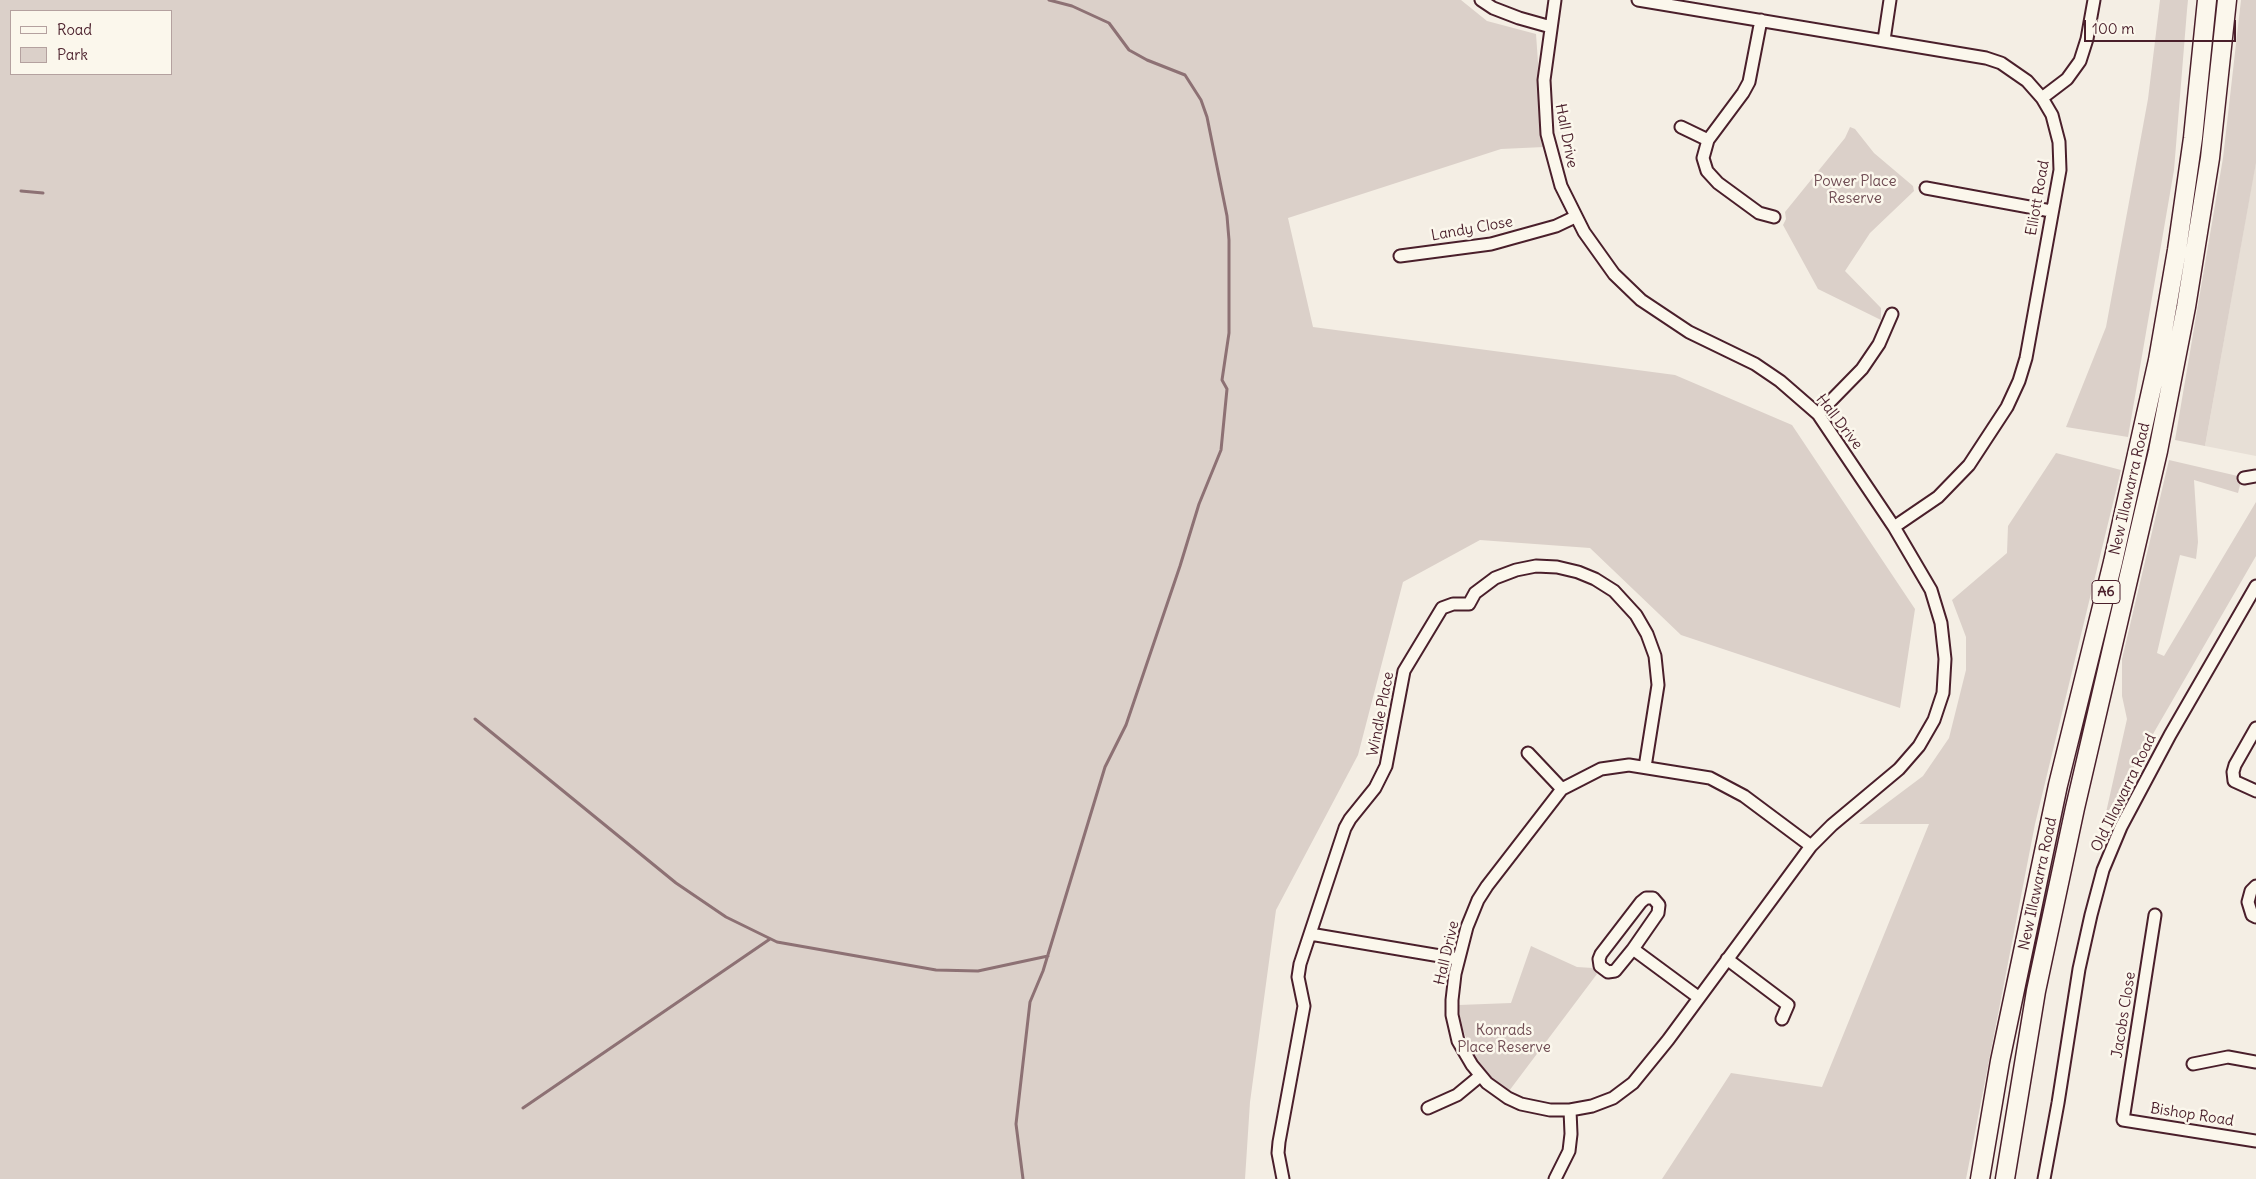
<!DOCTYPE html>
<style>
body{margin:0}
#map{position:relative;width:2256px;height:1179px;overflow:hidden;background:#f4eee4;font-family:Delius,sans-serif}
canvas{display:block}
.legend{position:absolute;left:10px;top:10px;width:162px;height:65px;box-sizing:border-box;background:#fbf7ec;border:1px solid #b4a19f;margin:0;padding:6px 9px;list-style:none;font-size:15px;color:#4a1f2b}
.legend li{display:flex;align-items:center;gap:10px;height:25px}
.legend b{width:25px;border:1px solid #b4a19f}
.scale{position:absolute;left:2084px;top:20px;width:152px;height:22px;box-sizing:border-box;border:2px solid #4a1f2b;border-top:0;padding-left:6px;font-size:15px;line-height:18px;white-space:nowrap;color:#4a1f2b;-webkit-text-stroke:4px #fbf7ec;paint-order:stroke}
</style>
<div id="map">
<canvas width="2256" height="1179"></canvas>
<ul class="legend">
<li><b style="height:6px;background:#fbf7ec"></b>Road</li>
<li><b style="height:14px;background:#dbd0c9"></b>Park</li>
</ul>
<div class="scale">100 m</div>
</div>
<script>
const ctx = document.querySelector('canvas').getContext('2d');
ctx.lineJoin = 'round';
function fill(path, color) {
  ctx.fillStyle = color;
  ctx.fill(path, 'evenodd');
}
function poly(rows) {
  const path = new Path2D();
  for (const r of rows) {
    path.moveTo(r[0], r[1]);
    for (let i = 2; i < r.length; i += 2) path.lineTo(r[i], r[i + 1]);
  }
  return path;
}
function stroke(path, color, width, dash) {
  ctx.strokeStyle = color;
  ctx.lineWidth = width;
  ctx.lineCap = dash ? 'butt' : 'round';
  ctx.setLineDash(dash || []);
  ctx.stroke(path);
}
function drawText(font, color, halo, rows, align = 'center') {
  ctx.font = font + ' Delius,sans-serif';
  ctx.lineWidth = 5;
  ctx.setLineDash([]);
  ctx.textBaseline = 'middle';
  ctx.strokeStyle = halo;
  ctx.fillStyle = color;
  for (const [text, x, y, turn = 0] of rows) {
    ctx.save();
    ctx.translate(x, y);
    ctx.rotate((+turn || 0) * Math.PI / 180);
    ctx.textAlign = isNaN(turn) ? turn : align;
    if (halo) ctx.strokeText(text, 0, 0);
    ctx.fillText(text, 0, 0);
    ctx.restore();
  }
}
const built = poly([
 [2256,161,2256,456,2205,446]
]);
const green = poly([
 [0,0,1461,0,1487,21,1536,34,1544,147,1501,149,1288,218,1313,327,1675,375,1792,425,1915,609,1900,708,1681,635,1590,548,1480,540,1403,582,1358,755,1276,910,1250,1102,1245,1179,0,1179],
 [11,11,171,11,171,74,11,74],
 [2160,0,2188,0,2187,10,2174,170,2128,437,2066,427,2106,327,2148,99],
 [2241,0,2256,0,2256,163,2205,446,2175,440,2223,158],
 [1850,127,1855,129,1874,153,1913,186,1914,191,1870,233,1845,271,1881,308,1881,320,1818,289,1783,225,1786,219,1785,212,1845,138],
 [2056,453,2121,470,2035,824,1966,1179,1662,1179,1731,1073,1822,1087,1929,824,1859,824,1923,776,1949,738,1966,670,1966,637,1952,600,2007,553,2008,526],
 [2169,460,2242,477,2238,493,2194,480,2198,542,2196,559,2180,555,2157,653,2164,656,2256,502,2256,556,2105,817,2127,719,2122,696,2122,659],
 [1531,946,1577,967,1593,968,1597,974,1509,1091,1494,1081,1473,1056,1460,1022,1459,1005,1511,1003]
]);
const stream = poly([
 [21,191,43,193],
 [475,719,676,883,726,917,777,942,936,970,978,971,1048,956],
 [523,1108,770,939],
 [1023,1179,1016,1124,1030,1002,1043,971,1105,767,1126,725,1180,566,1199,504,1221,450,1227,389,1222,380,1229,333,1229,240,1227,216,1207,117,1201,100,1185,75,1147,60,1129,50,1109,23,1072,6,1049,0]
]);
const minor = poly([
 [1481,0,1493,8,1519,18,1551,27],
 [1555,0,1544,80,1547,134,1561,186,1584,232,1614,274,1641,300,1689,332,1755,364,1780,381,1818,414,1894,527,1931,590,1941,623,1945,659,1943,693,1934,720,1919,746,1899,769,1832,825,1811,846,1668,1040,1633,1083,1613,1098,1592,1106,1570,1110,1550,1110,1521,1104,1508,1098,1487,1083,1472,1065,1458,1041,1452,1015,1452,1000,1455,974,1467,927,1478,900,1487,886,1562,789,1601,769,1629,765,1710,778,1744,796,1811,846],
 [1638,0,1986,58,2001,63,2027,81,2042,98,2052,115,2059,142,2060,170,2026,358,2019,381,2007,407,1969,465,1938,497,1894,527],
 [1761,20,1749,82,1743,93,1708,140,1703,158,1707,171,1718,183,1759,213,1774,217],
 [1884,40,1890,0],
 [2042,98,2067,79,2080,61,2087,39,2094,0],
 [1681,127,1708,140],
 [1926,188,2051,211],
 [1400,256,1491,244,1556,226,1575,217],
 [1818,414,1862,369,1879,344,1892,314],
 [2244,478,2256,476],
 [2256,728,2235,765,2233,772,2234,781,2256,791],
 [1528,753,1562,789],
 [2256,886,2251,891,2248,902,2252,915,2256,917],
 [2155,915,2123,1120,2256,1141],
 [1310,934,1458,959],
 [1633,949,1658,913,1659,905,1653,898,1646,898,1641,902,1601,954,1599,959,1600,966,1608,972,1615,971,1633,949,1698,997],
 [1727,959,1788,1005,1782,1019],
 [2193,1064,2228,1057,2256,1062],
 [1428,1108,1457,1095,1480,1076],
 [1283,1179,1278,1153,1279,1142,1304,1006,1298,977,1300,964,1345,828,1350,819,1375,788,1386,766,1404,671,1442,608,1453,604,1469,604,1475,593,1495,578,1516,570,1536,566,1557,567,1578,572,1595,579,1614,591,1636,615,1647,634,1655,656,1658,685,1645,767],
 [1555,1179,1569,1151,1571,1134,1570,1110],
 [2044,1179,2058,1103,2079,969,2091,915,2103,870,2121,827,2170,735,2256,586]
]);
const highway = poly([
 [1980,1179,2000,1061,2058,785,2113,562,2158,360,2177,250,2193,138,2207,0],
 [2005,1179,2036,991,2075,808,2158,451,2186,307,2210,158,2227,0]
]);
const shields = [
 [2106,592,28]
];
const shieldNames = [
 ["A6",2106,592]
];
const streetNames = [
 ["Hall Drive",1566,136,79],
 ["Elliott Road",2038,198,-80],
 ["Landy Close",1472,229,-10],
 ["Hall Drive",1839,422,52],
 ["New Illawarra Road",2130,489,-77],
 ["Windle Place",1381,714,-79],
 ["Old Illawarra Road",2124,793,-64],
 ["New Illawarra Road",2038,884,-78],
 ["Hall Drive",1447,953,-77],
 ["Jacobs Close",2124,1015,-81],
 ["Bishop Road",2192,1115,9]
];
const parkNames = [
 ["Power Place",1855,182],
 ["Reserve",1855,199],
 ["Konrads",1504,1031],
 ["Place Reserve",1504,1048]
];
fill(built, '#e7dfd6');
fill(green, '#dbd0c9');
stroke(stream, '#8d7174', 3);
stroke(minor, '#4a1f2b', 15);
stroke(highway, '#4a1f2b', 21);
stroke(minor, '#fbf7ec', 11);
stroke(highway, '#fbf7ec', 18);
for (const [x, y, w] of shields) {
  const box = new Path2D();
  box.roundRect(x - w / 2, y - 11.5, w, 23, 4);
  ctx.fillStyle = '#fbf7ec';
  ctx.fill(box);
  stroke(box, '#4a1f2b', 1);
}
drawText('bold 14px', '#4a1f2b', null, shieldNames);
drawText('15px', '#4a1f2b', '#fbf7ec', streetNames);
drawText('15px', '#6e4b52', '#fbf7ec', parkNames);
</script>
